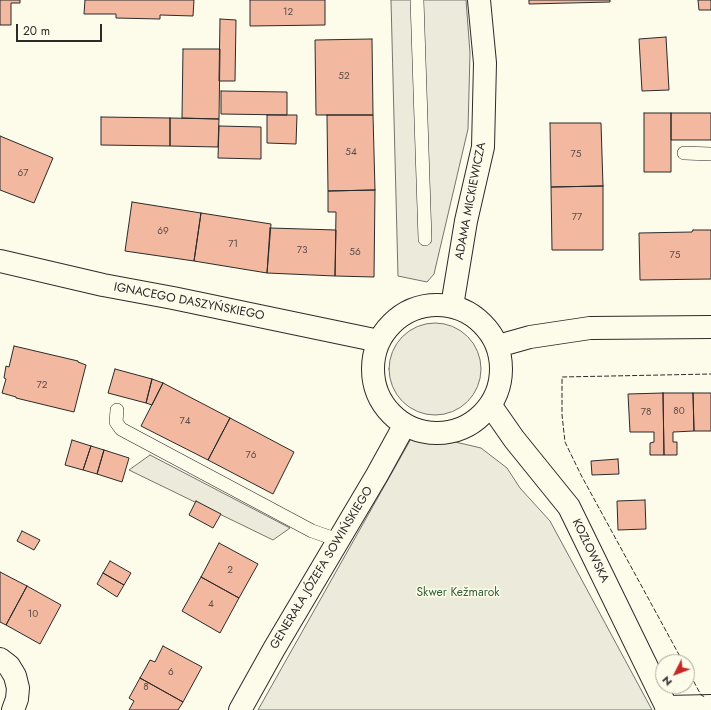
<!DOCTYPE html>
<meta charset="utf-8">
<style>
body{margin:0}
#map{position:relative;width:711px;height:710px;overflow:hidden;background:#fdfbea;font-family:Jost,sans-serif}
canvas{display:block}
.north{position:absolute;left:655px;top:654px;width:40px;height:40px;box-sizing:border-box;background:#fdfbea;border:1px solid #a9a89e;border-radius:50%;rotate:228deg;font-size:11px;font-weight:700;line-height:16px;text-align:center;color:#2b2b2b}
.north::after{content:'';display:block;margin:auto;width:14px;height:18px;background:#c62828;clip-path:polygon(50% 0,100% 100%,50% 72%,0 100%)}
.scale{position:absolute;left:16px;top:24px;width:86px;height:18px;box-sizing:border-box;border:2px solid #2b2b2b;border-top:0;padding-left:5px;font-size:12px;line-height:14px;white-space:nowrap;color:#2b2b2b;-webkit-text-stroke:3px #fdfbea;paint-order:stroke}
</style>
<div id="map">
<canvas width="711" height="710"></canvas>
<div class="north">N</div>
<div class="scale">20 m</div>
</div>
<script>
const ctx = document.querySelector('canvas').getContext('2d');
ctx.lineJoin = 'round';
function fill(path, color) { ctx.fillStyle = color; ctx.fill(path, 'evenodd'); }
const shape = rows => new Path2D(rows.map(r => 'M' + r).join(''));
function stroke(path, color, width, dash) { ctx.strokeStyle = color; ctx.lineWidth = width; ctx.lineCap = dash ? 'butt' : 'round'; ctx.setLineDash(dash || []); ctx.stroke(path); }
function write(font, color, halo, rows, align = 'center') {
  ctx.font = font + ' Jost,sans-serif'; ctx.lineWidth = 3; ctx.setLineDash([]); ctx.textBaseline = 'middle'; ctx.strokeStyle = halo; ctx.fillStyle = color; for (const [text, x, y, turn = 0] of rows) {
    ctx.save(); ctx.translate(x, y); ctx.rotate((+turn || 0) * Math.PI / 180); ctx.textAlign = isNaN(turn) ? turn : align; if (halo) ctx.strokeText(text, 0, 0); ctx.fillText(text, 0, 0); ctx.restore();
  }
}
const green = shape([
 [391,0,466,0,470,53,468,129,434,274,427,282,398,276,391,0],
 '389 369a46 46 0 1 1 92 0a46 46 0 1 1-92 0Z',
 [412,437,451,441,481,448,507,468,520,488,550,521,652,710,258,710,412,437]
]);
const parking = shape([
 [150,455,290,528,273,540,129,470,150,455]
]);
const building = shape([
 [0,0,20,0,20,3,11,3,11,25,0,25,0,0],
 [85,0,194,0,193,16,160,15,160,19,116,18,116,14,84,14,85,0],
 [250,0,325,0,325,25,250,26,250,0],
 [529,0,610,0,610,2,529,4,529,0],
 [698,0,711,0,711,10,699,10,698,0],
 [220,19,236,20,235,81,219,81,220,19],
 [666,37,669,90,642,91,639,39,666,37],
 [372,39,373,115,316,115,315,40,372,39],
 [183,49,220,49,219,119,182,118,183,49],
 [221,91,287,92,287,115,221,114,221,91],
 [644,113,671,113,671,172,644,172,644,113],
 [671,113,711,113,711,140,671,140,671,113],
 [267,115,297,115,296,144,267,143,267,115],
 [327,115,373,115,375,190,328,191,327,115],
 [101,117,170,118,170,146,101,145,101,117],
 [170,118,219,119,218,147,170,146,170,118],
 [550,123,601,123,603,186,551,187,550,123],
 [219,126,261,127,261,159,218,158,219,126],
 [0,136,53,158,34,203,0,190,0,136],
 [603,186,603,250,552,250,551,187,603,186],
 [375,190,374,277,335,276,336,212,328,212,328,191,375,190],
 [132,202,201,213,194,261,125,251,132,202],
 [201,213,271,224,267,273,194,261,201,213],
 [270,228,336,230,335,276,267,273,270,228],
 [693,230,711,230,711,279,640,280,639,233,692,232,693,230],
 [14,346,78,361,78,362,86,365,74,412,16,398,16,397,2,393,6,379,4,378,6,366,9,367,14,346],
 [115,369,152,379,146,403,108,393,115,369],
 [152,379,163,383,152,405,146,403,152,379],
 [163,383,230,418,208,460,141,426,163,383],
 [663,393,693,393,694,431,673,432,673,442,677,442,677,455,664,455,663,393],
 [663,393,664,455,650,455,650,443,654,442,654,432,630,432,628,394,663,393],
 [693,393,711,393,711,431,694,431,693,393],
 [230,418,294,452,273,494,208,460,230,418],
 [72,440,91,446,83,470,65,465,72,440],
 [91,446,104,450,97,474,83,470,91,446],
 [104,450,129,458,122,482,97,474,104,450],
 [618,459,619,474,592,475,591,461,618,459],
 [645,500,646,529,618,530,617,501,645,500],
 [196,501,221,514,213,528,189,515,196,501],
 [22,531,40,540,34,550,17,541,22,531],
 [219,543,258,564,239,598,201,577,219,543],
 [110,561,131,573,124,585,103,573,110,561],
 [0,572,27,586,6,625,0,622,0,572],
 [103,573,124,585,117,597,97,584,103,573],
 [201,577,239,598,220,633,182,611,201,577],
 [27,586,61,605,40,644,6,625,27,586],
 [163,646,202,667,183,702,140,678,150,660,155,662,163,646],
 [140,678,183,702,178,710,129,710,134,701,129,698,140,678]
]);
const service = shape([
 [417,0,425,239],
 [684,153,711,154],
 [117,410,116,422,121,429,312,531,338,540]
]);
const minor = shape([
 [452,306,466,221,483,147,485,63,479,0],
 [491,406,514,439,569,507,668,710],
 [0,659,9,666,15,676,18,688,17,699,13,710],
 [666,707,711,706]
]);
const tertiary = shape([
 [0,261,103,285,173,298,379,341],
 '373 369a64 64 0 1 1 128 0a64 64 0 1 1-128 0Z',
 [498,346,530,337,590,328,711,327],
 [240,710,274,649,377,475,404,426]
]);
const fence = shape([
 [683,662,581,475,565,442,562,415,562,377,711,374],
 [687,669,701,695,705,697]
]);
const numberNames = [
 ["12",288,13],
 ["52",344,77],
 ["54",351,153],
 ["75",576,155],
 ["67",23,174],
 ["77",577,218],
 ["69",163,232],
 ["71",233,245],
 ["73",302,251],
 ["56",355,253],
 ["75",675,256],
 ["72",42,386],
 ["80",679,412],
 ["78",646,413],
 ["74",185,422],
 ["76",251,456],
 ["2",230,571],
 ["4",211,605],
 ["10",33,615],
 ["6",171,673],
 ["8",146,688]
];
const streetNames = [
 ["ADAMA MICKIEWICZA",471,201,-79],
 ["IGNACEGO DASZYŃSKIEGO",189,302,11],
 ["KOZŁOWSKA",590,551,64],
 ["GENERAŁA JÓZEFA SOWIŃSKIEGO",322,568,-59]
];
const parkNames = [
 ["Skwer Kežmarok",458,593]
];
fill(green, '#ecebdb');
stroke(green, '#74746e', 1);
fill(parking, '#eceadb');
stroke(parking, '#74746e', 1);
fill(building, '#f2b8a0');
stroke(building, '#2b2b2b', 1);
stroke(service, '#2b2b2b', 14);
stroke(minor, '#2b2b2b', 24);
stroke(tertiary, '#2b2b2b', 24);
stroke(service, '#fdfbea', 13);
stroke(minor, '#fdfbea', 22);
stroke(tertiary, '#fdfbea', 22);
stroke(fence, '#2b2b2b', 1, [5, 2]);
write('10px', '#5d4e48', null, numberNames);
write('12px', '#2b2b2b', '#fdfbea', streetNames);
write('12px', '#34623c', '#fdfbea', parkNames);
</script>
